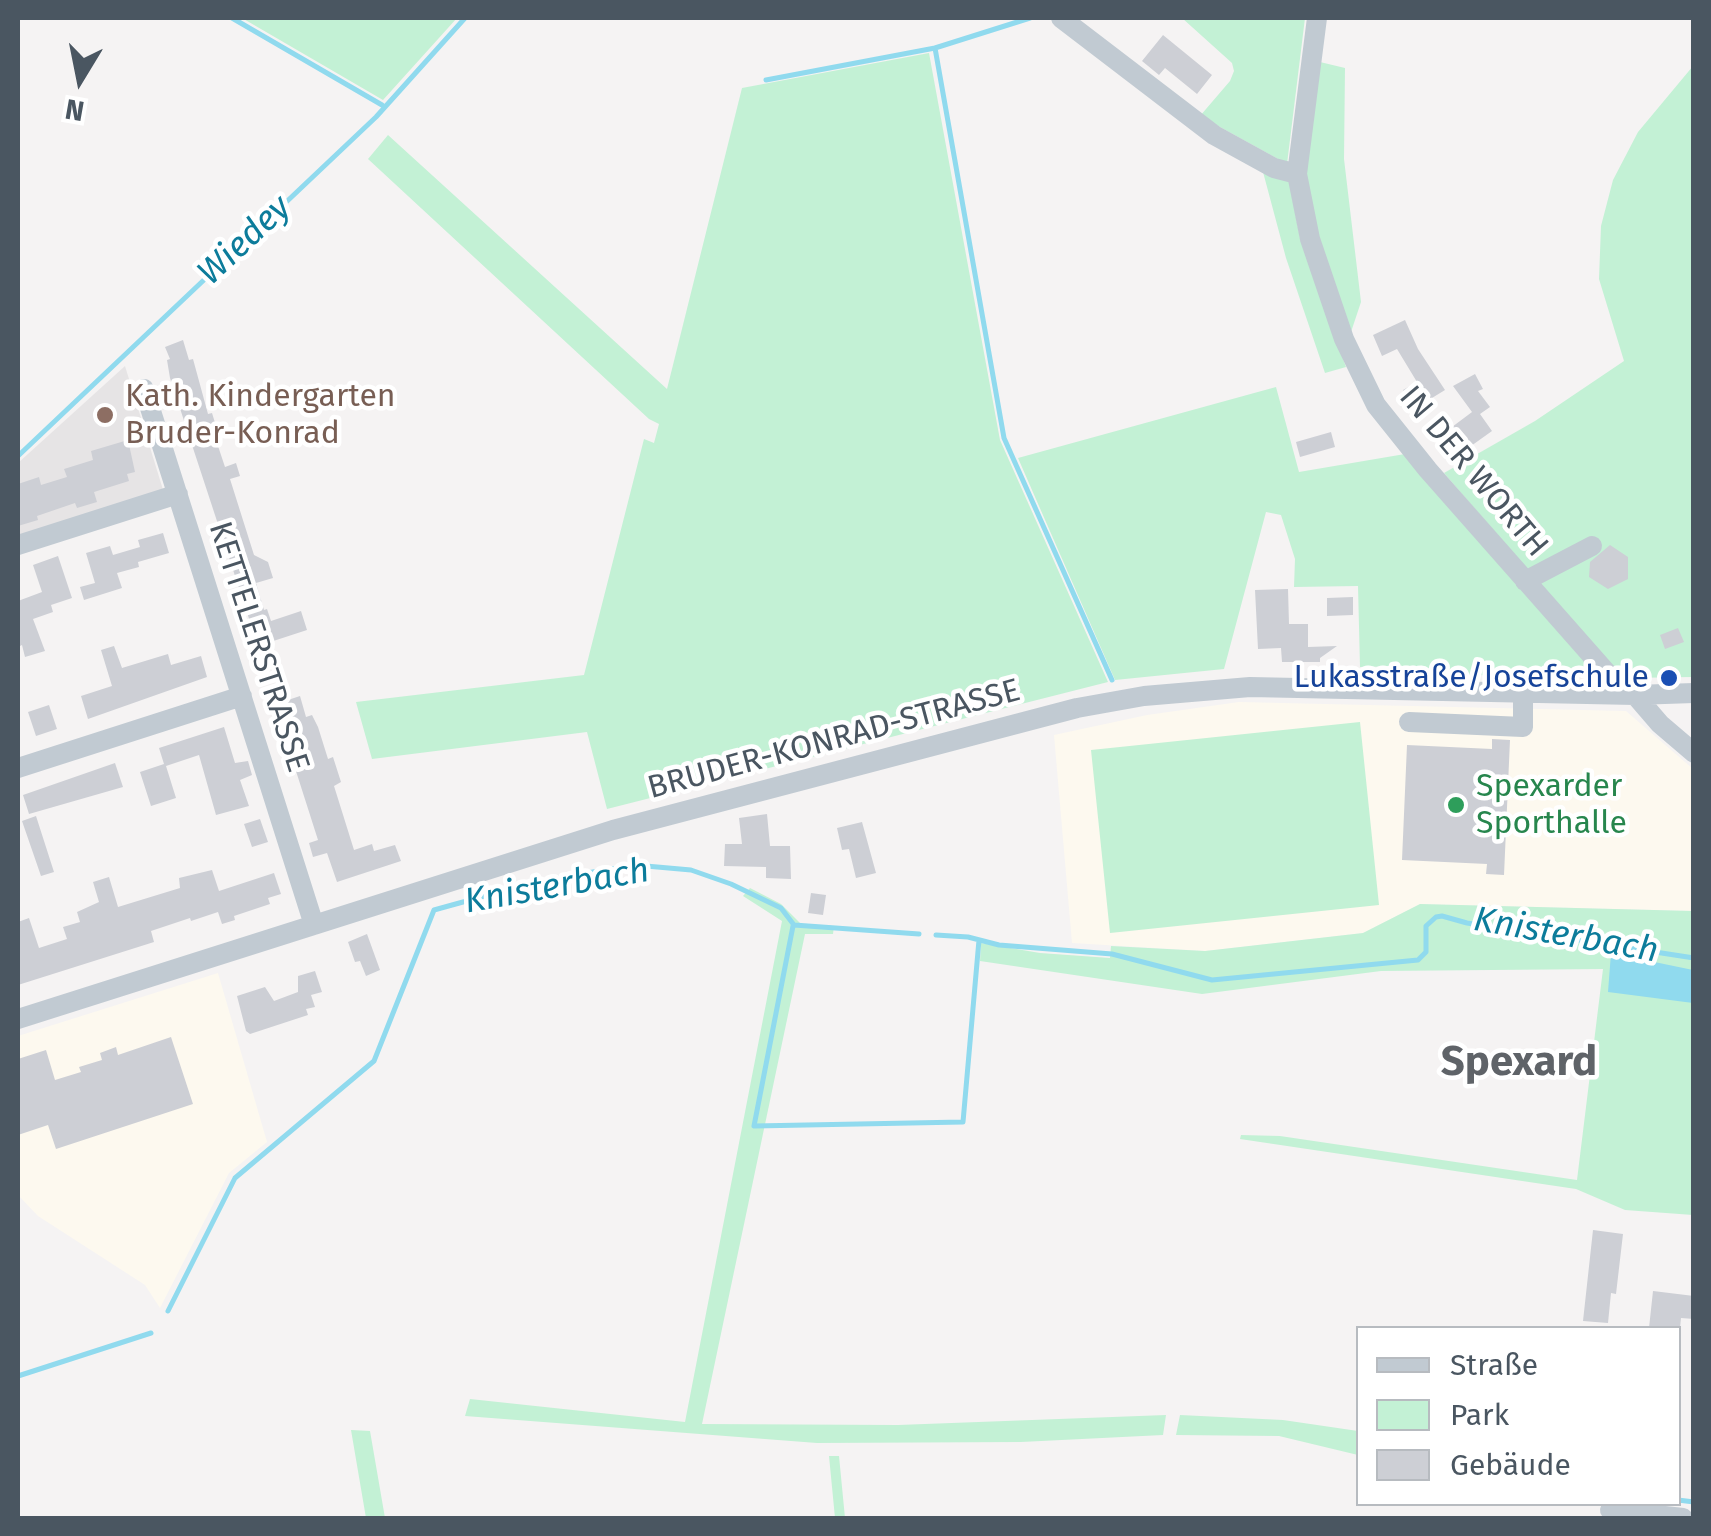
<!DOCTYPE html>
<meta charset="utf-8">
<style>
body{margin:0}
#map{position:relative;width:1711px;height:1536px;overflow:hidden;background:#f5f3f3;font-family:"Fira Sans",sans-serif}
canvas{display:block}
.frame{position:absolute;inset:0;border:20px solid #4a5661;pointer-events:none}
.legend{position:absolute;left:1356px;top:1326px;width:325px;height:180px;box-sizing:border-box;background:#fff;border:2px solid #b7bbc0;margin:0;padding:12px 18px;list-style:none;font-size:30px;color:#4a5661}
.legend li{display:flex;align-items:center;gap:20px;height:50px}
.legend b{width:50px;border:2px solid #b7bbc0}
.north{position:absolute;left:30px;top:30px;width:100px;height:100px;-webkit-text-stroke:8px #fff;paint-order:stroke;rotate:190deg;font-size:28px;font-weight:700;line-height:40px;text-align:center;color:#4a5661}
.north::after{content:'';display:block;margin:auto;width:35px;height:45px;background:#4a5661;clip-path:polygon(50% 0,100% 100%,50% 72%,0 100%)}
</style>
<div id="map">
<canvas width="1711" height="1536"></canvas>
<div class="frame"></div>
<ul class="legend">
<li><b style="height:12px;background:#c1cad2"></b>Straße</li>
<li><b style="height:28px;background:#c3f1d5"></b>Park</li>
<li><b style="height:28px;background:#cdcfd5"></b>Gebäude</li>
</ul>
<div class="north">N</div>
</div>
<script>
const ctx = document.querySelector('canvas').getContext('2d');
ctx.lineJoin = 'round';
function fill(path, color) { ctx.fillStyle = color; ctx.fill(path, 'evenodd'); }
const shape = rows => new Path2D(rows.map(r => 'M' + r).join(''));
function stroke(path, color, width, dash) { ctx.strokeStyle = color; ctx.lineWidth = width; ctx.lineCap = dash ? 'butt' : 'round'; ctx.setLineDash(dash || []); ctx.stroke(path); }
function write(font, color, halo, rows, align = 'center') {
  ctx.font = font + ' "Fira Sans",sans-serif'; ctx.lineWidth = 9; ctx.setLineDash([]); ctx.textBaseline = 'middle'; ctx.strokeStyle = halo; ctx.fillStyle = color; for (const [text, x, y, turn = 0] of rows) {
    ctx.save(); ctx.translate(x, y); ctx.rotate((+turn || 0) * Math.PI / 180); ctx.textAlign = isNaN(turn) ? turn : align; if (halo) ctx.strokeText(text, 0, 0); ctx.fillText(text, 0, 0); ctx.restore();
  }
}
const commercial = shape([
 [1239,702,1626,711,1693,769,1693,911,1420,904,1363,933,1205,951,1072,943,1054,735,1147,715],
 [218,973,267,1142,229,1173,160,1308,145,1285,38,1216,18,1195,18,1036]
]);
const education = shape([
 [125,366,164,493,18,540,18,463]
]);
const green = shape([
 [242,18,457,18,383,100],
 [1182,18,1305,18,1287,164,1200,116,1230,81,1234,71,1232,63],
 [929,53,1000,440,1108,682,607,809,587,732,372,759,356,702,584,675,644,439,654,443,659,424,649,419,368,159,388,135,667,389,742,88],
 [1320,62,1345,68,1344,159,1361,302,1350,335,1316,235,1304,173],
 [1693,66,1693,677,1626,678,1594,648,1444,473,1535,421,1624,361,1599,279,1601,226,1613,180,1638,132],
 [1263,172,1289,181,1300,238,1346,367,1325,373,1286,258],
 [1276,387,1299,472,1405,454,1586,663,1588,671,1583,677,1414,674,1413,666,1360,667,1358,586,1294,587,1295,559,1281,515,1266,512,1224,669,1115,680,1018,458],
 [1360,722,1379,905,1110,933,1091,750],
 [750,888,781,904,802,925,834,926,833,934,805,934,702,1424,898,1425,1166,1415,1163,1435,1021,1442,817,1443,465,1416,470,1399,685,1422,782,921,743,896],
 [1420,904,1693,911,1693,1215,1625,1210,1576,1189,1240,1139,1241,1135,1280,1136,1577,1180,1603,969,1381,971,1202,994,980,961,981,943,1040,953,1110,958,1111,946,1205,951,1363,933],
 [1180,1415,1283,1420,1358,1431,1358,1455,1279,1436,1176,1435],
 [351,1430,370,1431,385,1518,366,1518],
 [829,1456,839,1456,845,1518,835,1518]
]);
const water = shape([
 [1611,953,1693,970,1693,1003,1608,992]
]);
const stream = shape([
 [232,18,382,105],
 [1030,18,935,48,1004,438,1112,680],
 [766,80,935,48],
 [18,456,376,117,465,18],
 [793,926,754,1126,963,1122,979,940],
 [936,935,968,937,999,945,1112,954,1212,980,1418,960,1426,952,1426,926,1436,917,1442,916,1467,923,1694,958],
 [168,1311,235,1178,374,1061,434,910,528,884,609,869,646,866,691,870,731,884,781,908,794,925,919,934],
 [18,1376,151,1333],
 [1678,1500,1694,1502]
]);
const building = shape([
 [1163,35,1212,75,1197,94,1165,68,1159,75,1142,61],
 [1405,320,1418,349,1445,390,1414,409,1403,390,1417,382,1397,349,1382,356,1373,335],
 [183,340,189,360,193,359,208,414,212,413,216,426,212,428,225,467,236,463,240,476,230,479,254,555,268,562,273,578,256,583,264,610,267,609,271,621,301,611,307,630,258,646,170,378,167,360,170,359,165,347],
 [1475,374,1483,389,1478,391,1490,407,1480,414,1492,431,1464,451,1448,430,1472,412,1453,386],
 [1331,432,1335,447,1300,457,1296,442],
 [128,440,135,472,127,474,129,481,94,492,97,502,77,508,75,503,37,516,38,520,18,526,18,484,39,477,41,485,67,477,64,469,93,460,91,451],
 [163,533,169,553,138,562,139,567,117,573,122,588,84,600,80,587,95,583,86,553,110,546,113,555,140,547,138,540],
 [1610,545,1628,557,1628,579,1608,589,1589,577,1590,562],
 [58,556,72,598,51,605,53,612,33,619,45,651,25,657,22,645,18,647,18,601,42,592,33,565],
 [1288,589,1289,624,1308,624,1308,647,1337,646,1320,658,1320,662,1282,662,1281,648,1258,649,1255,590],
 [1353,597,1353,615,1327,616,1327,598],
 [1678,628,1684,642,1665,649,1660,635],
 [114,646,122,668,168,654,171,665,201,656,207,677,88,719,81,696,112,686,101,650],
 [300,696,306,717,312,715,318,727,328,759,333,757,341,782,334,786,354,850,372,844,374,851,395,845,401,861,337,882,327,853,313,857,309,843,318,840,295,768,303,765,293,735,285,737,276,704],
 [49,705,57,729,36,736,28,712],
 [224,727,235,763,248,761,252,775,240,780,249,806,216,815,199,755,166,766,176,798,151,806,140,772,164,764,159,748],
 [1492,739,1510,740,1504,875,1486,874,1487,864,1402,860,1407,745,1492,749],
 [115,763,123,787,29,814,23,795],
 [767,814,770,846,790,846,791,879,766,878,766,867,724,866,725,844,742,844,739,818],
 [36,816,54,872,41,876,22,821],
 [260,819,268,842,252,847,244,824],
 [862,822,876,873,856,878,849,849,842,850,837,828],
 [212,870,219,891,274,873,281,894,268,898,270,904,234,916,235,920,222,924,218,912,191,921,190,918,151,931,154,942,18,985,18,922,29,918,39,948,67,939,63,927,80,922,77,912,99,902,93,882,109,877,118,907,180,888,179,878],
 [811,893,826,895,823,915,808,913],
 [367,934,380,970,366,976,360,961,355,962,348,942],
 [315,971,322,992,311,995,315,1007,306,1009,308,1015,250,1034,246,1031,237,996,265,987,274,1001,298,992,298,976],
 [171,1037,193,1104,56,1149,48,1125,18,1135,18,1059,46,1050,55,1080,81,1072,79,1067,102,1060,100,1053,116,1047,118,1055],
 [1593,1230,1623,1234,1616,1294,1611,1293,1608,1323,1583,1321],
 [1653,1291,1694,1296,1694,1319,1681,1318,1680,1328,1649,1328]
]);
const minor = shape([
 [1061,18,1214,135,1274,168,1297,174],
 [1317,18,1297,174,1310,239,1344,339,1376,405,1428,470,1615,682,1635,695,1660,724,1694,753],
 [144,389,314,925],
 [18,545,178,494],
 [1525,581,1592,546],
 [1409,722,1523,727,1523,693],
 [18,768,242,696],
 [18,1019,613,830,1077,708,1144,696,1250,687,1635,695,1694,693],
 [1610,1510,1683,1518]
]);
const markers = [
 [105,415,10,"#8d6e63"],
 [1669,678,10,"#1a4fb4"],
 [1456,805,10,"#2e9e5b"]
];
const educationNames = [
 ["Kath. Kindergarten",125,397],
 ["Bruder-Konrad",125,434]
];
const streetNames = [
 ["IN DER WORTH",1473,472,50],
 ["KETTELERSTRASSE",258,647,72],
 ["BRUDER-KONRAD-STRASSE",834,740,-15]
];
const transitNames = [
 ["Lukasstraße/Josefschule",1649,678]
];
const leisureNames = [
 ["Spexarder",1476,787],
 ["Sporthalle",1476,824]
];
const waterNames = [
 ["Wiedey",245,241,-43],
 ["Knisterbach",557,887,-10],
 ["Knisterbach",1566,936,10]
];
const districtNames = [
 ["Spexard",1519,1063]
];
fill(commercial, '#fdf9ef');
fill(education, '#e6e4e5');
fill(green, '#c3f1d5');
fill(water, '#90daee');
stroke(stream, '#90daee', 5);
fill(building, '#cdcfd5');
stroke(minor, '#c1cad2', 20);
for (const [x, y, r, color] of markers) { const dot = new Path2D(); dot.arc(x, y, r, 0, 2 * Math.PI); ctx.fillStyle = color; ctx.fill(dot); stroke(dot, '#fff', 4); }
write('32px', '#785e54', '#fff', educationNames, 'left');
write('32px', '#4a5661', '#fff', streetNames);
write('32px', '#164399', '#fff', transitNames, 'right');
write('32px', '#27864d', '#fff', leisureNames, 'left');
write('italic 35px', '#0c7c9b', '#fff', waterNames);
write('bold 42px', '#5f6368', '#fff', districtNames);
</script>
